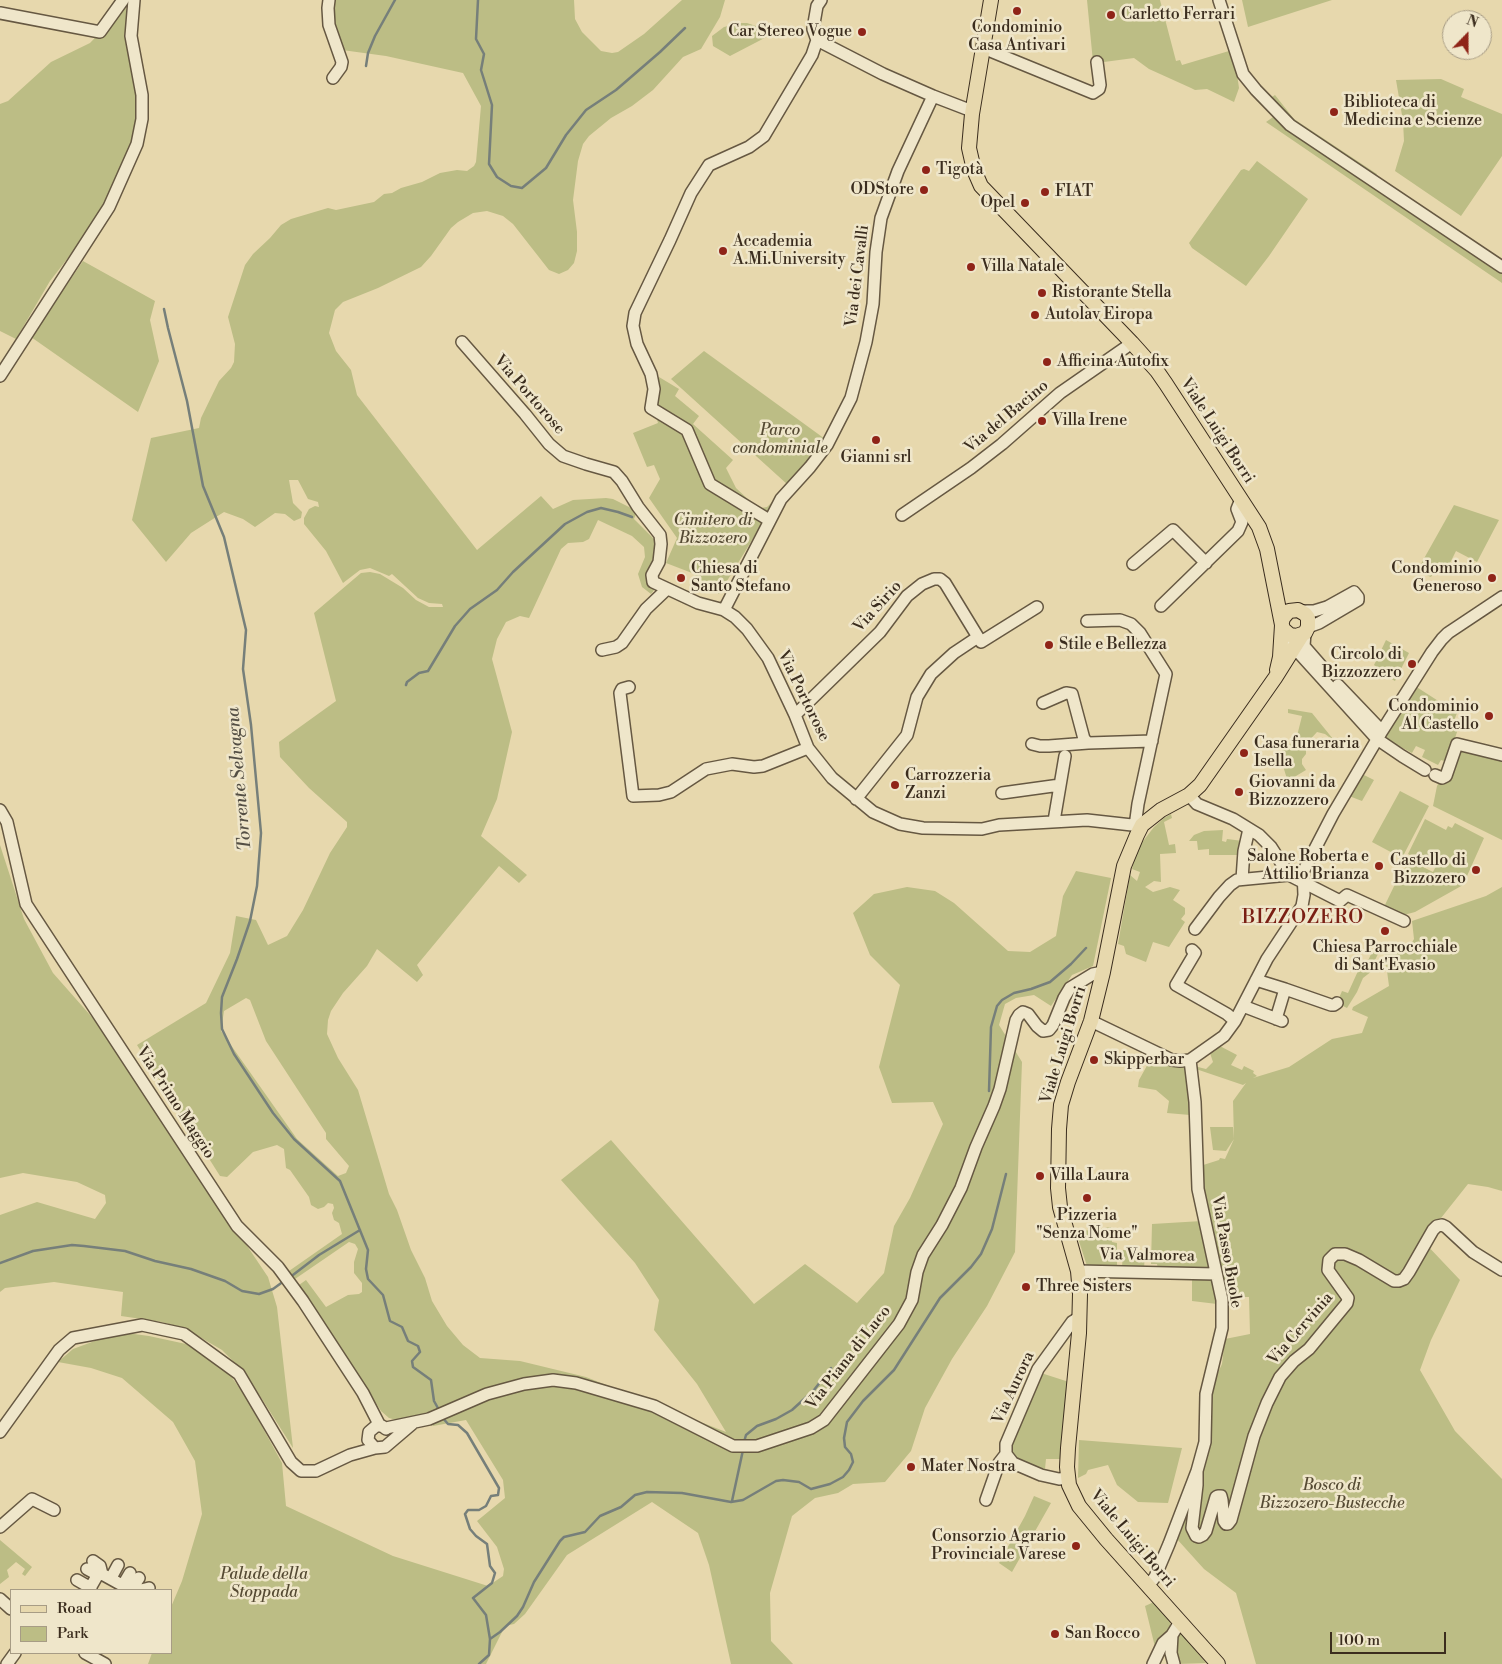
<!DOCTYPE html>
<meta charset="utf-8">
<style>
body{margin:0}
#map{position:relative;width:1502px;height:1664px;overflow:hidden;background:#e7d8ad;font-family:"Libre Bodoni",serif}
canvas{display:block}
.legend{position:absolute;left:10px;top:1589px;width:162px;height:65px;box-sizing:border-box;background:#efe6ca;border:1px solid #a79c85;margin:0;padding:6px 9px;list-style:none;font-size:15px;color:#3b2d1e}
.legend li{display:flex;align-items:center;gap:10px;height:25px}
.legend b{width:25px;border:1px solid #a79c85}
.north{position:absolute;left:1442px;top:10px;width:50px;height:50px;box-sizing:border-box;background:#efe6ca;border:1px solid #a79c85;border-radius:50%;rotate:22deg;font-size:14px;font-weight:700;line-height:20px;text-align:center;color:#3b2d1e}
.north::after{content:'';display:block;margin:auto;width:18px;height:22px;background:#8f2418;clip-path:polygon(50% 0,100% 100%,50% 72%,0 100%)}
.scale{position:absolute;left:1330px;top:1632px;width:116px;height:22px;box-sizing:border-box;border:2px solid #3b2d1e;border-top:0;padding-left:6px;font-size:15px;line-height:18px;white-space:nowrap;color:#3b2d1e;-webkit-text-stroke:4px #efe6ca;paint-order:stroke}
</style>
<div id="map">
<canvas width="1502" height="1664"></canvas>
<ul class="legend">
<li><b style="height:6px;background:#e7d8ad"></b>Road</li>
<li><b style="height:14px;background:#bcbd85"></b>Park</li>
</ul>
<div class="north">N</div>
<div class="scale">100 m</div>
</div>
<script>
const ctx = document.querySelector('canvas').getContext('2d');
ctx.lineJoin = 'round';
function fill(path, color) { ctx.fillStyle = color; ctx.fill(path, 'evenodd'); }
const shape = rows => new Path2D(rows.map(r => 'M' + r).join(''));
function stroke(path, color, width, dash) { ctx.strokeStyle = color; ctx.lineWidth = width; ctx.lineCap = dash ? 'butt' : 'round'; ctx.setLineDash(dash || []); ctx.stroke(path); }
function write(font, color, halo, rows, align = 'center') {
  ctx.font = font + ' "Libre Bodoni",serif'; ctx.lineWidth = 5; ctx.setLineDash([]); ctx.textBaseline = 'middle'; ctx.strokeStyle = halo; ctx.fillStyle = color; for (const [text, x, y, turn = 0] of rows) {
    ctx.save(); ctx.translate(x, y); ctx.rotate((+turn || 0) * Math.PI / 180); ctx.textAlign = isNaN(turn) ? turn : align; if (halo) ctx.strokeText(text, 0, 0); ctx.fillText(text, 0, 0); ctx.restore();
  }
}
const green = shape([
 [125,0,140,131,130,147,109,194,85,236,50,281,16,339,0,331,0,104,8,101,51,62,90,43,113,19],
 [330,0,574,0,575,19,582,32,601,51,612,53,618,52,644,34,682,0,725,0,720,17,701,49,683,57,653,90,632,106,611,118,589,136,583,144,578,161,573,200,577,232,577,251,574,263,568,270,559,274,549,270,513,224,503,216,487,211,473,213,458,222,451,228,431,256,421,267,378,288,343,302,335,310,329,333,336,351,351,370,357,395,477,550,541,496,553,509,573,500,606,498,613,499,637,511,634,519,659,544,655,589,651,594,642,587,638,574,645,557,644,547,632,536,598,520,589,539,583,542,568,543,561,549,529,618,520,616,506,622,497,639,492,659,512,732,497,799,481,836,527,875,519,883,499,866,417,965,423,975,417,982,377,949,367,966,343,993,331,1011,328,1020,327,1034,338,1058,358,1090,389,1194,397,1210,411,1250,425,1278,432,1301,447,1326,463,1345,480,1358,520,1361,586,1377,726,1432,697,1384,654,1330,659,1300,635,1263,561,1180,611,1140,754,1304,805,1264,857,1303,884,1273,894,1226,910,1198,943,1124,933,1102,892,1103,879,1067,900,985,870,955,853,913,874,894,907,887,935,891,954,903,1008,951,1030,952,1056,936,1063,896,1076,871,1111,878,1093,966,1072,975,1051,1006,1034,995,1016,998,1005,1004,999,1025,1022,1062,1015,1252,987,1306,952,1359,925,1408,911,1451,885,1482,853,1484,838,1493,815,1498,792,1516,770,1593,771,1641,793,1664,731,1664,709,1565,698,1533,652,1502,567,1555,525,1614,514,1624,505,1626,486,1664,148,1664,152,1653,171,1653,171,1607,182,1581,202,1514,195,1461,173,1422,122,1378,91,1368,58,1362,73,1349,119,1332,149,1336,186,1344,224,1366,247,1399,282,1463,286,1506,393,1556,488,1586,503,1576,504,1569,497,1547,477,1521,505,1498,503,1480,466,1420,433,1426,426,1415,400,1421,389,1418,381,1411,299,1285,306,1280,326,1307,348,1295,359,1294,362,1292,362,1283,354,1273,354,1262,358,1249,355,1244,349,1242,295,1279,289,1271,342,1234,339,1223,334,1220,332,1213,334,1208,333,1204,328,1203,324,1207,318,1209,311,1205,309,1197,290,1170,286,1168,284,1149,277,1145,253,1152,227,1177,220,1176,137,1045,206,1003,230,953,236,916,256,920,268,945,287,936,303,910,330,853,347,827,347,822,309,788,280,757,279,742,336,701,314,613,361,573,370,572,380,574,403,588,416,600,429,607,443,607,442,604,429,603,418,598,392,574,389,576,370,568,360,570,343,583,326,551,304,524,304,518,309,509,315,506,319,507,318,502,308,499,298,480,289,480,293,503,302,512,301,518,294,521,285,514,275,513,255,527,243,519,224,512,191,533,166,562,132,520,151,438,199,428,201,418,219,381,231,368,234,362,235,344,228,317,245,265,253,254,270,238,281,225,291,219,328,208,336,210,374,202,384,194,392,193,401,188,422,182,440,173,457,170,467,171,474,166,476,162,481,106,463,73,386,56,342,50],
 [246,998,250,1000,266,1041,326,1133,326,1139,349,1166,346,1173,338,1176,297,1139,221,1031,224,1011],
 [1087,0,1160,0,1176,61,1180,60,1182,65,1229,51,1237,74,1239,88,1234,102,1207,89,1195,90,1191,88,1149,69,1134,58,1104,62,1093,62],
 [1242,0,1332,0,1248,27],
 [741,23,747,23,762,28,773,28,778,31,730,56,713,46,712,36,724,27],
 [1441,79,1464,89,1461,97,1502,114,1502,156,1461,216,1395,171,1404,141,1403,121,1396,80],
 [1275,95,1294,119,1377,174,1375,177,1293,121,1272,97],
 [1276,115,1502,272,1502,283,1266,122],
 [1257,161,1308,199,1269,256,1246,286,1192,248,1189,243,1241,170,1244,169,1249,171],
 [83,261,155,301,150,320,159,361,138,412,31,337],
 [704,351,825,439,788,485,671,379],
 [659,377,679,389,675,396,699,416,693,424,733,460,726,468,736,488,753,504,761,508,767,507,777,497,767,514,711,483,688,429,656,409,656,382],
 [655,413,685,432,704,477,765,519,719,594,692,573,666,563,677,538,649,498,660,479,654,465,647,467,633,433,658,423],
 [1454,505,1499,520,1477,562,1456,551,1448,567,1439,562,1431,577,1417,571],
 [1386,640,1409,653,1395,681,1377,671,1378,668,1374,665],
 [1415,686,1457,713,1453,723,1459,726,1447,762,1441,760,1438,765,1422,757,1425,750,1416,746,1412,753,1384,738],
 [1288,709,1312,713,1333,739,1333,740,1325,734,1317,732,1306,744,1306,754,1302,759,1302,764,1306,770,1291,779,1287,779,1280,756,1284,745,1295,744,1302,716,1288,713],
 [1458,746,1502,757,1502,840,1433,806,1437,786],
 [1360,773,1374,780,1362,801,1349,796],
 [1400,791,1429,806,1402,858,1372,842],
 [1171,814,1172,818,1164,822,1169,845,1175,844,1176,853,1160,854,1161,882,1154,881,1145,887,1153,892,1170,887,1180,890,1173,900,1185,908,1185,914,1181,919,1185,922,1169,947,1153,942,1146,962,1126,954,1124,946,1118,944,1130,875,1137,881,1140,872,1132,869,1137,849,1154,827,1164,818],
 [1425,819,1446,830,1448,826,1452,828,1455,823,1484,838,1463,885,1415,912,1400,916,1383,909,1398,878,1400,879,1409,860,1433,872,1435,868,1408,854],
 [1223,830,1222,841,1226,842,1227,839,1243,841,1240,855,1209,855,1209,849,1198,850,1197,841,1189,841,1194,835,1204,831],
 [0,845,24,919,53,973,98,1024,268,1277,277,1307,293,1448,262,1399,237,1365,222,1350,186,1329,162,1322,121,1316,123,1292,54,1282,5,1288,0,1292,0,1215,37,1202,95,1219,106,1203,105,1195,77,1182,23,1173,0,1178],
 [1502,887,1502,1191,1488,1187,1468,1184,1441,1218,1432,1226,1423,1241,1460,1280,1431,1340,1420,1370,1455,1431,1502,1479,1502,1664,1256,1664,1236,1593,1204,1569,1176,1538,1201,1450,1209,1392,1222,1364,1225,1339,1250,1334,1249,1297,1224,1297,1197,1167,1219,1160,1220,1158,1225,1159,1234,1139,1233,1101,1246,1083,1243,1085,1193,1068,1194,1066,1206,1069,1213,1062,1209,1050,1216,1044,1237,1055,1231,1065,1242,1070,1244,1066,1254,1071,1253,1073,1257,1076,1253,1078,1289,1067,1332,1039,1362,1033,1368,1017,1352,1010,1353,1007,1389,986,1384,948,1403,952,1410,946,1414,939,1412,921,1486,896],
 [1378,949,1380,950,1371,968,1372,971,1363,978,1357,992,1347,1008,1337,1003,1342,991,1348,993,1358,971,1360,972,1364,964,1366,965,1372,952,1375,954],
 [1154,1053,1185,1068,1190,1088,1190,1115,1167,1113,1169,1101,1156,1090,1138,1087,1139,1080],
 [1210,1127,1233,1127,1234,1139,1226,1151,1213,1150],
 [1202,1221,1211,1269,1158,1269,1157,1264,1151,1264,1152,1224],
 [1111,1227,1112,1242,1117,1243,1117,1266,1087,1266,1076,1232],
 [1123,1250,1145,1252,1144,1269,1122,1268],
 [1192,1276,1213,1278,1217,1304,1192,1301],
 [1041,1373,1069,1382,1062,1459,1046,1459,1045,1469,1019,1461,1014,1456,1011,1450,1013,1443],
 [1079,1440,1182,1448,1168,1503,1138,1502,1117,1485,1108,1465,1088,1470,1086,1474,1078,1478],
 [1034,1496,1051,1503,1012,1572,999,1563,1025,1516],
 [0,1540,32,1567,25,1576,22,1574,25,1569,16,1562,7,1570,9,1577,0,1584],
 [1154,1602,1170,1621,1170,1628,1155,1647,1145,1606],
 [1181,1633,1206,1663,1177,1664,1175,1657,1177,1636]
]);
const stream = shape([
 [478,0,476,39,484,54,481,70,492,105,489,164,497,177,511,186,522,188,546,168,566,135,586,110,616,90,660,52,685,28],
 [366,66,368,53,375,36,395,0],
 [164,309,168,328,187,401,203,486,224,537,246,630,243,669,251,725,261,833,257,886,250,921,237,959,222,997,221,1013,222,1029,234,1054,273,1113,294,1139,340,1181,368,1250,366,1269,368,1279,383,1295,390,1321,402,1327,408,1341,418,1346,420,1352,412,1361,413,1367,431,1380,434,1401,439,1410],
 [406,685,407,682,419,673,428,671,455,626,470,609,497,590,513,572,565,524,587,512,601,508,618,512,632,517],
 [989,1091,991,1027,997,1006,1002,1000,1014,993,1031,989,1050,982,1071,964,1086,948],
 [0,1263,33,1251,72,1245,84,1246,125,1251,155,1261,191,1269,225,1281,242,1291,259,1294,273,1289,284,1281],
 [289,1278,319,1255,360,1230],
 [442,1417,448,1424,458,1425,467,1433,499,1488,498,1495,491,1496,486,1506,479,1510,468,1510,465,1514,470,1529,476,1536,487,1544,490,1566,495,1573,492,1583,473,1598,486,1615,490,1639,489,1655,479,1664],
 [744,1442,746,1435,757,1426,776,1419,792,1410,814,1390,831,1368],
 [732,1501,743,1450],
 [490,1639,500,1632,517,1616,523,1607,534,1582,560,1541,564,1537,585,1532,600,1516,621,1507,635,1495,647,1492,682,1493,731,1502,743,1500,776,1481,783,1480,799,1482,811,1489,830,1484,843,1477,849,1470,853,1462,851,1454,845,1447,844,1438,847,1422,863,1401,894,1370,940,1298,971,1267,981,1254,992,1229,1006,1174]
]);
const minor = shape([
 [329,0,328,8,329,25,342,62,341,67,333,78],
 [1219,0,1243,74,1256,90,1290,125,1502,267],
 [0,13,100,32,123,0],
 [817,40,813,29,817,6,821,0],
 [983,48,1093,93,1099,89,1100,85,1097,62],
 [462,342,525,414,549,444,563,456,586,464,614,472,622,481,638,507,660,535,661,544,659,562,652,575,653,582,698,603,724,610,735,617,747,629,768,658,795,715,808,748,832,778,873,812,900,824,923,828,982,829,999,825,1087,820,1141,826],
 [0,376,109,207,137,144,142,119,142,95,131,36,134,0],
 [902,515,971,468,1002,444,1060,393,1132,343],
 [769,520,710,484,687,430,651,408,654,389,651,374,637,344,633,326,635,313,670,240,691,193,709,165,749,147,764,136,812,55,817,40,883,74,933,96,972,111],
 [1133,564,1173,530,1206,563],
 [1161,606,1238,531,1242,522,1237,509,1241,499],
 [724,610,781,499,810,467,827,445,851,398,866,342,873,304,876,252,881,218,898,171,933,96],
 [1301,611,1314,611,1327,607,1354,592,1358,597,1358,600,1319,623,1308,627],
 [1087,621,1120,620,1131,624,1140,633,1166,674,1138,804,1136,819,1142,825],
 [1305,633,1304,646,1324,669],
 [1290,643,1377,739,1402,756,1425,770],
 [602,650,616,647,622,643,646,609,667,589],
 [1338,685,1382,731],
 [629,687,622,689,620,693,633,796,659,795,671,792,706,769,732,764,754,767,763,766,808,748],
 [1043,703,1066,693,1072,694,1084,739,1088,743,1152,741],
 [795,715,880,632,907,596,922,584,934,579,940,579,945,583,981,642,1037,607],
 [1032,744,1040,746,1049,746,1088,743],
 [1435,775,1442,778,1446,776,1457,744,1502,755],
 [1002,793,1060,785],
 [1189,795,1197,804,1233,819,1259,835,1271,847,1289,875,1340,901,1347,895,1404,921],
 [856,799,907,735,917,697,931,674,954,653,978,637],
 [0,810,7,822,26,904,237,1226,278,1267,303,1301,363,1393,380,1426],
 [1054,821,1065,756],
 [1242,879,1244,851,1249,829],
 [1195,929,1219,897,1230,885,1237,880,1289,875],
 [1192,950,1195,953,1176,985,1227,1014,1235,1021],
 [1256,980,1285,989,1276,1019],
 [1285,989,1331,1005,1334,1005,1337,1003],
 [1243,1006,1282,1021],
 [1091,1021,1172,1060,1180,1061,1190,1060,1224,1036,1235,1021,1267,959,1302,906,1304,895,1303,872,1333,814,1382,731,1432,652,1442,639,1448,633,1502,597],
 [1078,1271,1216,1274],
 [386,1428,429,1419,487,1394,524,1384,553,1380,576,1383,654,1406,733,1446,757,1446,811,1428,824,1420,899,1324,912,1300,917,1272,923,1255,942,1225,961,1188,976,1147,994,1106,1000,1089,1016,1020,1019,1015,1023,1012,1028,1014,1037,1026,1043,1031,1049,1030,1053,1025,1064,998,1070,988,1093,974,1103,972],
 [0,1432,59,1350,73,1338,142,1325,184,1334,239,1374,291,1462,301,1471,316,1471,350,1455,375,1448,385,1447,412,1424],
 [375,1448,368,1440,369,1432,376,1426,382,1426,386,1429],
 [1197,1471,1197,1485,1192,1528,1196,1536,1199,1537,1203,1535,1206,1531,1216,1497,1218,1496,1221,1496,1222,1500,1224,1521,1226,1524,1228,1524,1231,1520,1254,1436,1267,1403,1280,1377,1294,1361,1309,1349,1347,1303,1348,1298,1328,1270,1329,1260,1335,1254,1345,1254,1359,1260,1394,1281,1399,1281,1404,1279,1409,1272,1433,1230,1437,1226,1442,1225,1446,1227,1473,1252,1502,1270],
 [1068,1478,1059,1479,1041,1475,1013,1463,1006,1454,1006,1444,1038,1369,1072,1322,1080,1317],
 [986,1500,999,1463,1006,1454],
 [0,1527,32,1499,54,1510],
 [93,1561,100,1566,102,1574],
 [87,1569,98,1575],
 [111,1578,118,1565],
 [77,1580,91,1588],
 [123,1585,130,1573],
 [1148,1586,1155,1577,1169,1544,1197,1471,1205,1442,1206,1394,1222,1328,1222,1300,1198,1189,1195,1102,1190,1060],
 [134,1589,135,1584,139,1578],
 [89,1590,97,1576,102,1574,131,1590],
 [141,1590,149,1588],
 [0,1599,11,1609],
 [85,1653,105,1664],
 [7,1664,15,1653],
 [1153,1664,1163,1643,1172,1635],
 [1174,1664,1171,1653,1172,1635,1180,1622]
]);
const major = shape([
 [991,0,972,114,969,148,974,170,981,186,1132,343,1157,371,1166,384,1259,527,1267,549,1282,625,1283,629,1290,635,1296,636,1305,633,1308,627,1308,618,1305,614,1298,610,1289,611,1283,618,1282,622],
 [1277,670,1280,657,1282,625],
 [1218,1664,1106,1539,1079,1506,1069,1485,1067,1467,1068,1448,1079,1333,1080,1294,1078,1271,1060,1207,1058,1188,1059,1129,1061,1105,1068,1082,1091,1021,1103,972,1124,866,1137,835,1142,825,1161,810,1189,795,1200,785,1275,678,1302,635]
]);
const markers = [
 [1017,11,5,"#8f2418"],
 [1111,15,5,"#8f2418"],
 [862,32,5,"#8f2418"],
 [1334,112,5,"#8f2418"],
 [926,170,5,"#8f2418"],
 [924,190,5,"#8f2418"],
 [1045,192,5,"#8f2418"],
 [1025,203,5,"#8f2418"],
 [723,251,5,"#8f2418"],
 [971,267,5,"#8f2418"],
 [1042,293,5,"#8f2418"],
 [1035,315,5,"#8f2418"],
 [1047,362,5,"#8f2418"],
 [1042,421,5,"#8f2418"],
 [876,440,5,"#8f2418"],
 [681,578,5,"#8f2418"],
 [1492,578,5,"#8f2418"],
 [1049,645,5,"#8f2418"],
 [1412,664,5,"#8f2418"],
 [1489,716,5,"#8f2418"],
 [1244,753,5,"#8f2418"],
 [895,785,5,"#8f2418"],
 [1239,792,5,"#8f2418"],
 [1379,866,5,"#8f2418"],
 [1476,870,5,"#8f2418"],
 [1385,931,5,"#8f2418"],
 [1094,1060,5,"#8f2418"],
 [1040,1176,5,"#8f2418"],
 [1087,1198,5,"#8f2418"],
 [1026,1287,5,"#8f2418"],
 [911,1467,5,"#8f2418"],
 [1076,1546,5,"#8f2418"],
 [1055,1634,5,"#8f2418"]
];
const poiNames = [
 ["Carletto Ferrari",1121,15],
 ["Condominio",1017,28,"center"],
 ["Casa Antivari",1017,46,"center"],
 ["Car Stereo Vogue",852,32,"right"],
 ["Biblioteca di",1344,103],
 ["Medicina e Scienze",1344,121],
 ["Tigotà",936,170],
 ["ODStore",914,190,"right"],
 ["FIAT",1055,192],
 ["Opel",1015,203,"right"],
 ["Accademia",733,242],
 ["A.Mi.University",733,260],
 ["Villa Natale",981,267],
 ["Ristorante Stella",1052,293],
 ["Autolav Eiropa",1045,315],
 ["Afficina Autofix",1057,362],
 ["Villa Irene",1052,421],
 ["Gianni srl",876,458,"center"],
 ["Chiesa di",691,569],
 ["Santo Stefano",691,587],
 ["Condominio",1482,569,"right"],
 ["Generoso",1482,587,"right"],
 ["Stile e Bellezza",1059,645],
 ["Circolo di",1402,655,"right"],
 ["Bizzozzero",1402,673,"right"],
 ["Condominio",1479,707,"right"],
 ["Al Castello",1479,725,"right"],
 ["Casa funeraria",1254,744],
 ["Isella",1254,762],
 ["Carrozzeria",905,776],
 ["Zanzi",905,794],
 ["Giovanni da",1249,783],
 ["Bizzozzero",1249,801],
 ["Salone Roberta e",1369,857,"right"],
 ["Attilio Brianza",1369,875,"right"],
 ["Castello di",1466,861,"right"],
 ["Bizzozero",1466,879,"right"],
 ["Chiesa Parrocchiale",1385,948,"center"],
 ["di Sant'Evasio",1385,966,"center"],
 ["Skipperbar",1104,1060],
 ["Villa Laura",1050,1176],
 ["Pizzeria",1087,1216,"center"],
 ["\"Senza Nome\"",1087,1234,"center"],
 ["Three Sisters",1036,1287],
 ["Mater Nostra",921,1467],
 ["Consorzio Agrario",1066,1537,"right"],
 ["Provinciale Varese",1066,1555,"right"],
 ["San Rocco",1065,1634]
];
const streetNames = [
 ["Via dei Cavalli",858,276,-83],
 ["Via Portorose",529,395,49],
 ["Via del Bacino",1007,417,-40],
 ["Viale Luigi Borri",1217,431,57],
 ["Via Sirio",878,607,-48],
 ["Via Portorose",803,696,64],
 ["Viale Luigi Borri",1064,1045,-73],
 ["Via Primo Maggio",175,1103,57],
 ["Via Passo Buole",1226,1252,80],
 ["Via Valmorea",1147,1256,1],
 ["Via Cervinia",1301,1329,-49],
 ["Via Piana di Luco",849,1358,-52],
 ["Via Aurora",1014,1388,-65],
 ["Viale Luigi Borri",1132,1539,50]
];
const parkNames = [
 ["Parco",780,431],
 ["condominiale",780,449],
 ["Cimitero di",713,521],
 ["Bizzozero",713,539],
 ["Bosco di",1332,1486],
 ["Bizzozero-Bustecche",1332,1504],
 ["Palude della",264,1575],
 ["Stoppada",264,1593]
];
const waterNames = [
 ["Torrente Selvagna",240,779,-95]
];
const quarterNames = [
 ["BIZZOZERO",1303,918]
];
fill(green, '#bcbd85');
stroke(stream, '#767f7a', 2.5);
stroke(minor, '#665842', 14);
stroke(major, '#3b2d1e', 16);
stroke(minor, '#efe6ca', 11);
stroke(major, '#e7d8ad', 14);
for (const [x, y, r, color] of markers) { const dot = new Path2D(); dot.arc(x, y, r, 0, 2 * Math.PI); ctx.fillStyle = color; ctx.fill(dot); stroke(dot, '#efe6ca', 2); }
write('16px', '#3b2d1e', '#efe6ca', poiNames, 'left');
write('16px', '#3b2d1e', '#efe6ca', streetNames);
write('italic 16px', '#554a33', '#efe6ca', parkNames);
write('italic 18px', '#544f44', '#efe6ca', waterNames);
ctx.letterSpacing = '1px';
write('19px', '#7a1f14', '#efe6ca', quarterNames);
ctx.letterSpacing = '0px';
</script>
